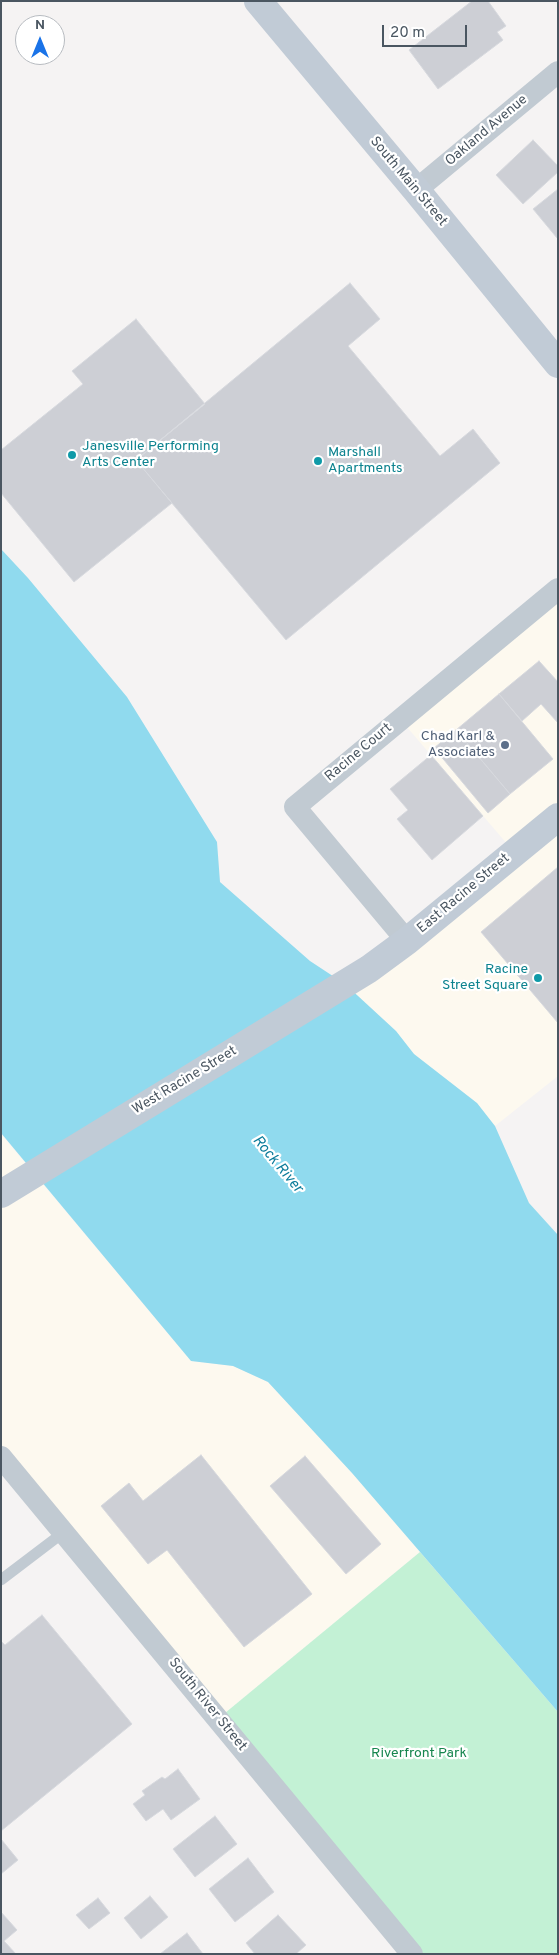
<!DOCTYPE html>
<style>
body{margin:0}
#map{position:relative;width:559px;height:1955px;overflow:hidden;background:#f5f3f3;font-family:Overpass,sans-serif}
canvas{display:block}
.frame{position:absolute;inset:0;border:2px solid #4a5661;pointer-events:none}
.north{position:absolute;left:15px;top:15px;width:50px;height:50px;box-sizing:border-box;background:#fff;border:1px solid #b7bbc0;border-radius:50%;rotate:0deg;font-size:14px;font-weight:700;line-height:20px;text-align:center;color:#4a5661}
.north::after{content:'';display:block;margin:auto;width:18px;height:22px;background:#1a73e8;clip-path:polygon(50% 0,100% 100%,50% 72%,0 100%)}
.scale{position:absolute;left:382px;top:25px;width:85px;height:22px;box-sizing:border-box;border:2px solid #4a5661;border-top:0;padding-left:6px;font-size:15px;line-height:18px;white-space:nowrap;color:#4a5661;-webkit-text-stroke:4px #fff;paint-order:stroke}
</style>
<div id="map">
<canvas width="559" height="1955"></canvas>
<div class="frame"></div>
<div class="north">N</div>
<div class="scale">20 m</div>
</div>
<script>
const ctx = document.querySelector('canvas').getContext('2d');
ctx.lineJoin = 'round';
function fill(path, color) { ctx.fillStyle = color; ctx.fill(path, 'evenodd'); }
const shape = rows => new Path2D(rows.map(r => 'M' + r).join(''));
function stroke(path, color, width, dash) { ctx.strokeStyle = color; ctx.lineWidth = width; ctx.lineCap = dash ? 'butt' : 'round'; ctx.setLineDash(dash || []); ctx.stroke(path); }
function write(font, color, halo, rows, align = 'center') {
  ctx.font = font + ' Overpass,sans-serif'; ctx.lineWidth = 4.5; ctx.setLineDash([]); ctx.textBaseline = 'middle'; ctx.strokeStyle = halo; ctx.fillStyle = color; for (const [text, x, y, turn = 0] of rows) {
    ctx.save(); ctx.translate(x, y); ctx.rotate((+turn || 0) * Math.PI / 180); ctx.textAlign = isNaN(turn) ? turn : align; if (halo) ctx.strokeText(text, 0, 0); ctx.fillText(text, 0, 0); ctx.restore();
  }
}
const commercial = shape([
 [558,589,558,1076,495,1126,477,1103,414,1054,396,1031,345,984,514,852,400,719],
 [1,1134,191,1361,233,1366,268,1382,352,1473,420,1552,219,1718,1,1457]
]);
const green = shape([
 [420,1552,558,1712,558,1954,412,1954,219,1718]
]);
const water = shape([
 [1,549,28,578,127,697,217,842,220,882,310,961,345,984,396,1031,414,1054,477,1103,495,1126,529,1203,558,1235,558,1712,352,1473,268,1382,233,1366,191,1361,1,1133]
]);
const building = shape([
 [472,1,488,1,506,26,497,32,503,40,438,89,409,50,472,1],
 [533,140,558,166,558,172,523,204,496,175,533,140],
 [558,189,558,237,557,238,533,209,558,189],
 [350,283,380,319,348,346,440,456,473,429,500,463,286,640,136,460,350,283],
 [136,319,205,404,136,460,172,503,74,582,1,493,1,450,83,384,72,371,136,319],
 [539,661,558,682,558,723,541,704,522,721,499,694,539,661],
 [499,694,553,759,510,794,456,730,499,694],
 [456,730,510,794,488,813,434,748,456,730],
 [431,755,483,816,432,860,397,819,408,810,390,789,431,755],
 [558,867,558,1023,481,932,558,867],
 [201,1455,312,1594,244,1647,167,1550,148,1564,101,1506,129,1483,143,1501,201,1455],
 [305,1456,381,1544,346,1574,270,1486,305,1456],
 [42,1615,132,1724,1,1831,1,1641,5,1645,42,1615],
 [178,1769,200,1799,171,1820,163,1809,146,1821,133,1804,145,1795,142,1791,162,1777,165,1779,178,1769],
 [215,1816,237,1844,195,1877,173,1849,215,1816],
 [1,1839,18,1860,1,1874,1,1839],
 [248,1858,274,1892,235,1922,209,1889,248,1858],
 [150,1896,168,1917,141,1939,124,1918,150,1896],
 [98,1898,110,1913,89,1929,76,1915,98,1898],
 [1,1912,17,1930,4,1941,16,1954,1,1954,1,1912],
 [278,1915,306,1945,296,1954,255,1954,246,1943,278,1915],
 [187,1933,203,1954,160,1954,187,1933]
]);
const service = shape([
 [1,1580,64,1532]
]);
const minor = shape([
 [416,190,558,72],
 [407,941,295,807,558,589],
 [1,1457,412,1954]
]);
const secondary = shape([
 [258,1,416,190,558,364],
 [1,1194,369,969,407,941,558,817]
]);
const markers = [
 [72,455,5,"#0f9aa8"],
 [318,461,5,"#0f9aa8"],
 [505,745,5,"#5c6f8a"],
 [538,978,5,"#0f9aa8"]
];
const streetNames = [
 ["Oakland Avenue",487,131,-40],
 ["South Main Street",408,182,50],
 ["Racine Court",359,753,-40],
 ["East Racine Street",464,894,-40],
 ["West Racine Street",185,1081,-31],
 ["South River Street",207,1705,51]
];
const cultureNames = [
 ["Janesville Performing",82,447],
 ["Arts Center",82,463],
 ["Marshall",328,453],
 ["Apartments",328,469],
 ["Racine",528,970,"right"],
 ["Street Square",528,986,"right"]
];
const serviceNames = [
 ["Chad Karl &",495,737],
 ["Associates",495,753]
];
const parkNames = [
 ["Riverfront Park",419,1754]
];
const waterNames = [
 ["Rock River",277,1165,50]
];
fill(commercial, '#fdf9ef');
fill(green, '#c3f1d5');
fill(water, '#90daee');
fill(building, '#cdcfd5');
stroke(building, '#d7d9de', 1);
stroke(service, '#c1cad2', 11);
stroke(minor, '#c1cad2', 22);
stroke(secondary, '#c1cbd6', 28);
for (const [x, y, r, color] of markers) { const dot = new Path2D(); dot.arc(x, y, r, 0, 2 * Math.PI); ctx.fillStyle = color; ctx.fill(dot); stroke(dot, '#fff', 2); }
write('14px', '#4a5661', '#fff', streetNames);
write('14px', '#0d838f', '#fff', cultureNames, 'left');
write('14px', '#4e5e75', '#fff', serviceNames, 'right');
write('14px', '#17864f', '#fff', parkNames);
write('italic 15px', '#0c7c9b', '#fff', waterNames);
</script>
